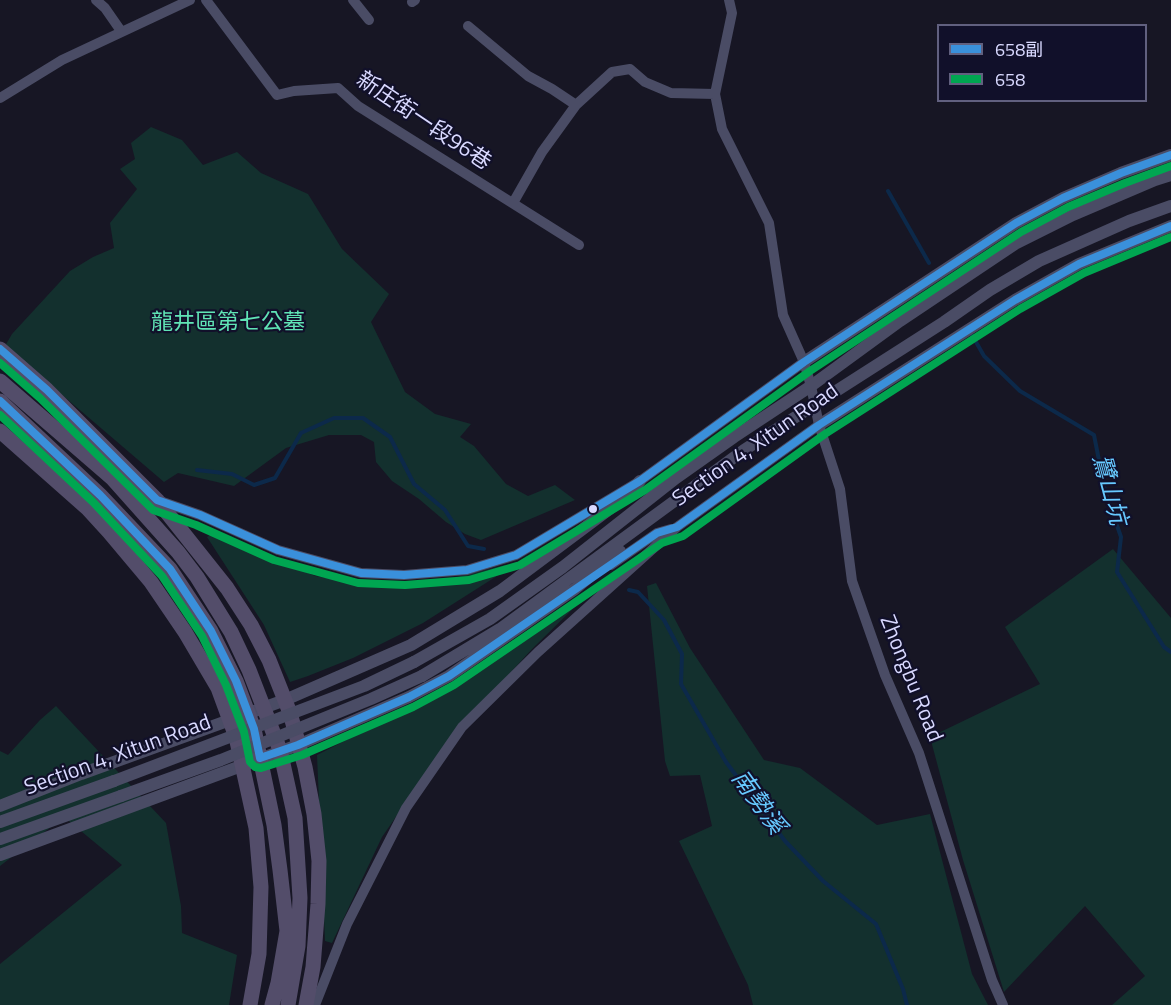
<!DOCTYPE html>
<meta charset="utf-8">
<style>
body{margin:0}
#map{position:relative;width:1171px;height:1005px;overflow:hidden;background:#171624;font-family:"Titillium Web","Noto Sans TC",sans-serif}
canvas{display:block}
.legend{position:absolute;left:937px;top:24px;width:210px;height:78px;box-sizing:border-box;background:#11102a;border:2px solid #61607f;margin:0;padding:8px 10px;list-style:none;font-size:18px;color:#d9d9ff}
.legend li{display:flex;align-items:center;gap:12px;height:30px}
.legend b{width:30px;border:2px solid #61607f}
</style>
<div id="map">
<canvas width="1171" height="1005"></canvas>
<ul class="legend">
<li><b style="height:8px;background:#3a90db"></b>658副</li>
<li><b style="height:8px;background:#00a651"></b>658</li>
</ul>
</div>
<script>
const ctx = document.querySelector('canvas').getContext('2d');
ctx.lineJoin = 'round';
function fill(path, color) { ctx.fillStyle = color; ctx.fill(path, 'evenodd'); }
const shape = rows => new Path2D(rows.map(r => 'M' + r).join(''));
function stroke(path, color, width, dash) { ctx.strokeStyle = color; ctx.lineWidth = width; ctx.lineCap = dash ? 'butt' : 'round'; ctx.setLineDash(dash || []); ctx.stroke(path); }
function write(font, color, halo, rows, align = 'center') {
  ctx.font = font + ' "Titillium Web","Noto Sans TC",sans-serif'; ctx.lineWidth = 4.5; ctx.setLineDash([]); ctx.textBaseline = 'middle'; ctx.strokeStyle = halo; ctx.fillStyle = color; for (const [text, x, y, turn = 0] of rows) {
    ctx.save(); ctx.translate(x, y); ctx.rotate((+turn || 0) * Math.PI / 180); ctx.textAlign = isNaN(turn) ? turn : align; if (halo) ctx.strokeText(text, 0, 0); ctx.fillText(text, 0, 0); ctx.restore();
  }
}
const green = shape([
 [151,127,182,140,203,165,237,152,261,173,308,194,342,249,389,294,371,322,405,392,435,414,471,424,460,437,474,446,506,484,528,496,555,485,575,500,481,540,465,534,446,522,419,499,392,481,376,462,374,442,361,435,329,435,286,448,234,486,178,473,164,482,5,346,12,334,70,271,93,257,114,248,110,223,137,189,120,169,135,159,131,143],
 [211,534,315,576,378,586,430,584,505,565,508,569,423,623,353,658,308,676,290,682,264,625,207,537],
 [1113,549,1171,618,1171,1005,1112,1005,1145,976,1085,906,1004,992,963,860,930,737,1040,684,1005,627],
 [656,583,690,648,764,760,800,768,877,825,930,814,972,974,988,1005,753,1005,748,985,679,841,712,826,700,775,670,776,665,761,647,586],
 [586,596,532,649,449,740,382,837,332,943,325,941,317,755,458,683,498,659],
 [56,706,166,823,181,906,182,933,237,955,229,1005,0,1005,0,964,122,865,64,817,0,866,0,751,8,755,40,720]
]);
const stream = shape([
 [888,191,929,263],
 [972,335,984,356,1020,391,1094,435,1105,491,1121,537,1117,572,1164,647,1171,652],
 [197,470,232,474,254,485,275,478,301,433,334,418,363,418,390,437,414,484,445,510,468,546,484,549],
 [527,558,529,558],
 [629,590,638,592,664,620,682,654,681,684,726,762,785,841,823,881,876,924,903,989,907,1005]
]);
const minor = shape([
 [96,0,105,8,121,31],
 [206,0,277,95,294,91,338,88,358,106,579,245],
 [353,0,369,20],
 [729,0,732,13,715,94,722,129,769,223,783,315,804,362,811,386,819,425,840,489,852,581,885,675,919,753,992,980,1003,1005],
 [412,2,415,0],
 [468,26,528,76,552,89,576,105],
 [0,98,62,60,190,0],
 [513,203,542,152,576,105,612,72,630,69,645,82,671,93,715,94],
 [157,500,200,515,278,550,361,573,404,575,467,570,516,555,640,481,804,362],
 [611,565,657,533,671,529],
 [315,1005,347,924,406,808,462,727,538,652,677,527,819,425]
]);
const tertiary = shape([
 [804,362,1016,223,1063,198,1121,173,1171,155],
 [819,425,1015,300,1079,264,1171,226],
 [414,662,490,619,563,567,676,478,734,437,811,386,900,321,1015,244,1073,215,1155,180,1171,175],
 [422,676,500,629,744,450,944,322,990,290,1039,261,1129,221,1171,206],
 [0,806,81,774,285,700,411,645,500,591,619,502,640,481],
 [0,822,114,781],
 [0,839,121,796],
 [0,855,298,745,409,697,449,676,575,589,620,551]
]);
const primary = shape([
 [0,349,47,390,157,500,227,588,251,625,269,660,290,713,305,767,314,814,319,861,318,904,313,967,306,1005],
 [0,381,112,478,178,552,197,577,231,632,249,670,280,750,295,818,300,898,298,946,288,1005],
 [0,401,100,495,170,569,211,631,236,681,254,729,274,825,280,870,287,931,278,983,272,1005],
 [0,431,88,509,109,532,151,582,185,632,218,688,236,737,256,828,261,887,259,954,250,1005]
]);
const tertiaryBridge = shape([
 [114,781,364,686,414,662],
 [121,796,221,760,371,699,422,676]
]);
const bus1 = shape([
 [0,349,47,390,157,500,200,515,278,550,361,573,404,575,467,570,516,555,640,481,804,362,1016,223,1063,198,1121,173,1171,155],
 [0,401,100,495,170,569,211,631,236,681,254,729,260,758,298,745,409,697,449,676,657,533,677,527,819,425,1015,300,1079,264,1171,226]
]);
const bus2 = shape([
 [0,363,40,398,153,510,196,525,274,560,358,583,405,585,469,580,520,565,645,490,810,371,1021,232,1068,207,1125,183,1171,166],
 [0,415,93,502,162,576,202,636,226,685,244,732,250,762,255,767,261,768,302,755,413,707,454,685,662,543,683,536,825,434,1020,309,1084,273,1171,237]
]);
const markers = [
 [593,509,5,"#d9d9ff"]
];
const streetNames = [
 ["新庄街一段96巷",423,122,34],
 ["Section 4, Xitun Road",756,446,-35],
 ["Zhongbu Road",910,679,68],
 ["Section 4, Xitun Road",118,756,-20]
];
const parkNames = [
 ["龍井區第七公墓",228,324]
];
const waterNames = [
 ["鷺山坑",1108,490,75],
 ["南勢溪",757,803,54]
];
fill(green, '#13302e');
stroke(stream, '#0c294a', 4);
stroke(minor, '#4a4c65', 10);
stroke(tertiary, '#4a4c65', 12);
stroke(primary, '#534d6a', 15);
stroke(tertiaryBridge, '#4a4c65', 12);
stroke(bus1, '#3a90db', 8);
stroke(bus2, '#00a651', 8);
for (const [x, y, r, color] of markers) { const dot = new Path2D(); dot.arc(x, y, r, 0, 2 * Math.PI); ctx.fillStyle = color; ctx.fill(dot); stroke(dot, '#11102a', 2); }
write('22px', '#d9d9ff', '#11102a', streetNames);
write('22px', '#60e4b5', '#11102a', parkNames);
write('italic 24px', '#67c9ff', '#11102a', waterNames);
</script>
